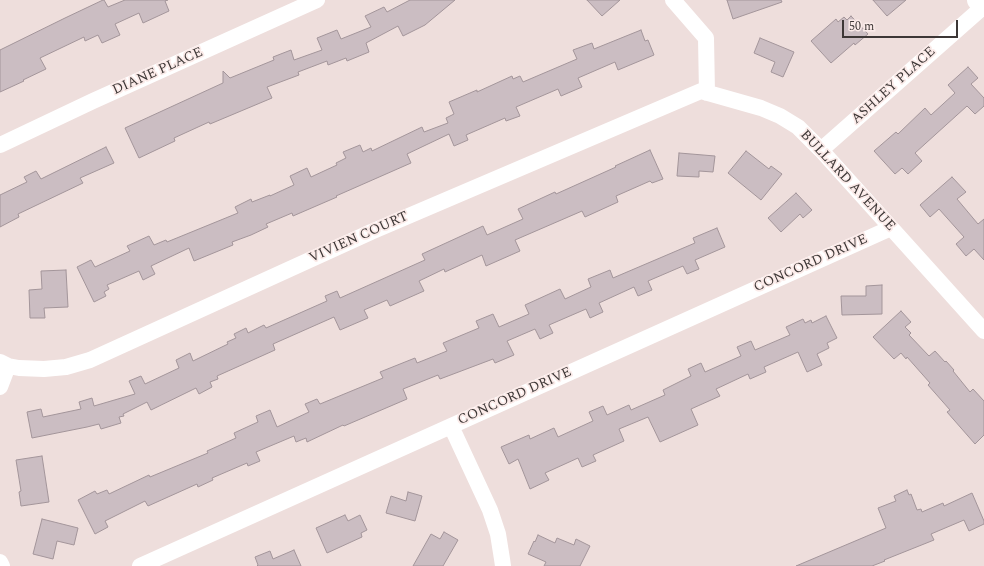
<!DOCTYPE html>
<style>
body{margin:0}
#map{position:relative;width:984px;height:566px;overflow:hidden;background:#eededc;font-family:Spectral,serif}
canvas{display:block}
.scale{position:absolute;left:842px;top:20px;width:116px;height:18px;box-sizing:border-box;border:2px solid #3d3736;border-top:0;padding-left:5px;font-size:12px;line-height:14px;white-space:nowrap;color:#3d3736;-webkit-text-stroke:3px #fbebe9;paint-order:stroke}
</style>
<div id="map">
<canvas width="984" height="566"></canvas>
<div class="scale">50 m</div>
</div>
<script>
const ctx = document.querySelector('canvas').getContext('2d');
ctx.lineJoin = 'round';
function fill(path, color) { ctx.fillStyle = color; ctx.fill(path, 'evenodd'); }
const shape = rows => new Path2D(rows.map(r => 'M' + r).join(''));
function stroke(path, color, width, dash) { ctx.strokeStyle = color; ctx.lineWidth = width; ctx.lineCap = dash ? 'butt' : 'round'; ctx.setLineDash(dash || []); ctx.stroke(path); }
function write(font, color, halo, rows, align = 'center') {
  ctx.font = font + ' Spectral,serif'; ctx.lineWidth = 3.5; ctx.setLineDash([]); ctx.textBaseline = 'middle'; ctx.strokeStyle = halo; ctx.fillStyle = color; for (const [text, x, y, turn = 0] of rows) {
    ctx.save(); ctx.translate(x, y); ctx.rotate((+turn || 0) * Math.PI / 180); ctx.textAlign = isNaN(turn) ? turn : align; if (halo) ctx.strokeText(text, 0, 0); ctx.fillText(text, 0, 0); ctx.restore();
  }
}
const building = shape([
 [103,0,104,0,108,7,125,0,168,0,165,1,169,11,143,23,139,13,115,24,120,35,102,43,98,35,85,41,84,37,40,58,46,69,23,80,24,81,0,92,0,50,65,18,103,0],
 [410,0,455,0,425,25,403,36,398,26,366,43,369,52,347,61,346,58,328,65,327,61,298,72,299,75,267,87,272,98,210,124,209,122,174,138,175,141,139,158,125,128,223,83,223,71,230,78,274,60,273,57,291,50,294,60,322,50,317,38,337,30,341,39,371,27,365,16,384,7,387,12,410,0],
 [587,0,620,0,602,16,587,0],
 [727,0,781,0,782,2,733,19,727,0],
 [873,0,906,0,887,16,873,0],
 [851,16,868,34,855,45,854,43,831,63,811,41,836,19,838,22,844,17,847,20,851,16],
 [641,30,645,41,648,40,654,55,618,70,615,62,578,78,582,87,561,96,558,89,516,107,520,116,506,121,505,118,466,135,468,140,454,146,449,134,407,154,411,163,336,196,337,197,293,216,292,213,266,224,268,227,251,235,232,242,233,245,194,261,189,248,151,266,155,274,143,280,139,271,107,285,109,289,104,292,106,296,94,302,77,267,91,260,95,267,130,251,127,246,149,236,154,245,166,240,167,242,238,213,235,207,251,199,252,202,270,195,270,196,294,185,290,176,307,168,311,177,337,165,336,163,346,158,343,152,360,145,363,152,371,148,372,151,422,127,424,132,448,123,446,118,454,114,449,102,477,90,477,92,512,76,513,79,520,76,523,82,577,59,573,50,592,43,594,49,641,30],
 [760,38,794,52,783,77,771,72,775,62,754,53,760,38],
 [968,67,978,78,971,84,984,98,984,106,975,114,967,106,915,153,922,161,908,174,902,168,895,174,874,151,896,132,898,134,925,108,931,115,955,93,948,85,968,67],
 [106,147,114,163,80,178,83,183,18,214,19,217,0,227,0,195,27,182,24,177,36,171,41,179,106,147],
 [650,150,663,179,652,183,650,181,616,196,618,202,585,217,582,211,515,240,520,251,486,266,482,255,445,272,444,269,419,281,424,291,390,306,387,300,364,310,368,318,340,330,334,317,273,344,275,350,217,376,218,379,210,382,212,387,199,394,196,388,151,410,147,402,123,414,124,416,119,417,121,423,101,429,99,424,87,427,32,438,27,412,41,409,43,417,81,409,79,402,92,398,94,406,135,394,129,381,141,376,145,384,179,368,176,360,190,353,193,361,228,344,227,342,236,338,234,334,246,328,248,333,264,325,266,328,327,301,325,296,337,291,340,298,425,260,422,254,483,226,487,235,523,219,518,209,555,192,556,194,616,167,615,166,650,150],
 [746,151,769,169,771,166,782,174,761,200,728,173,746,151],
 [679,153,715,156,713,172,699,171,699,177,677,176,679,153],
 [952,177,966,192,957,199,978,224,984,219,984,260,974,249,966,256,956,244,964,237,939,209,930,217,920,205,952,177],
 [796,193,812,210,803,218,800,214,781,232,768,218,796,193],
 [717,228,725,247,695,260,699,269,687,274,683,266,648,281,652,290,638,296,634,287,599,303,603,312,590,318,586,309,549,325,553,333,540,339,535,329,507,341,514,355,495,363,493,359,440,379,438,375,403,389,407,399,344,426,343,425,307,442,306,438,296,442,294,436,256,452,260,461,248,466,247,463,212,478,213,480,198,487,197,484,148,506,145,501,105,521,108,527,95,534,78,500,95,491,97,494,107,490,109,494,149,475,150,477,208,453,207,451,236,438,234,433,258,422,256,416,270,410,277,427,309,412,305,404,317,399,320,404,383,378,380,372,415,358,417,363,447,351,443,343,479,328,476,321,493,314,499,327,529,314,525,305,560,289,565,299,591,287,588,279,610,270,613,278,695,243,693,238,717,228],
 [66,270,68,307,44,308,45,318,30,318,29,290,42,289,41,271,66,270],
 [882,285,882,314,842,315,841,296,866,296,866,286,882,285],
 [901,311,911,322,905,327,911,333,909,335,929,356,935,351,945,362,946,361,954,370,953,371,970,392,973,389,984,401,984,435,975,444,947,412,950,410,928,385,930,383,907,357,906,359,901,353,894,359,873,337,901,311],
 [826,316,837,338,827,343,829,348,817,354,822,365,807,372,798,352,764,367,766,372,750,379,748,374,716,389,720,396,691,409,698,425,660,442,648,417,619,429,624,441,593,455,596,461,582,467,578,458,545,473,549,480,530,489,518,459,509,464,501,447,529,435,530,439,554,428,558,437,593,421,589,412,603,406,607,415,629,405,631,410,665,395,663,390,691,376,688,369,701,363,705,372,741,356,737,347,751,341,755,350,790,335,786,327,803,319,805,323,811,320,812,323,826,316],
 [42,456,49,502,21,506,19,492,21,491,16,460,42,456],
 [907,490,909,495,911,494,917,510,921,509,922,512,943,503,944,506,972,493,984,521,984,524,969,531,964,520,931,534,934,540,884,560,885,561,872,566,796,566,886,528,878,508,896,501,894,496,907,490],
 [408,492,422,496,415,521,386,513,391,496,406,501,408,492],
 [345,515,348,521,360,515,367,530,361,533,362,537,327,553,316,528,336,519,345,515],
 [42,519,78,528,74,545,57,541,53,559,33,554,42,519],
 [444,532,458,540,443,566,413,566,431,534,440,539,444,532],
 [538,535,555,543,557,538,574,545,576,539,590,546,580,566,544,566,546,562,528,554,534,541,535,542,538,535],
 [294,550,301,566,257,566,258,565,255,557,270,551,273,559,294,550]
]);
const street = shape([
 [673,0,706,38,707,93],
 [0,145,93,101,317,0],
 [821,150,984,6],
 [0,362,8,366,19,368,44,369,66,367,90,360,371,232,701,91,761,108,780,116,798,127,821,150,984,331],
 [0,387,8,366],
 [451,426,490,510,498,534,502,559,503,566],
 [0,562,2,566],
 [140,566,891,228]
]);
const primary = shape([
 [978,0,984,6]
]);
const streetNames = [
 ["DIANE PLACE",158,72,-24],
 ["ASHLEY PLACE",894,86,-42],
 ["BULLARD AVENUE",847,181,47],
 ["VIVIEN COURT",359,238,-24],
 ["CONCORD DRIVE",811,264,-24],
 ["CONCORD DRIVE",515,397,-24]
];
fill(building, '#cbbdc2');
stroke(building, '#a3959a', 1);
stroke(street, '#fff', 16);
stroke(primary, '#fff', 22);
write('14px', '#3d3736', '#fbebe9', streetNames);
</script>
